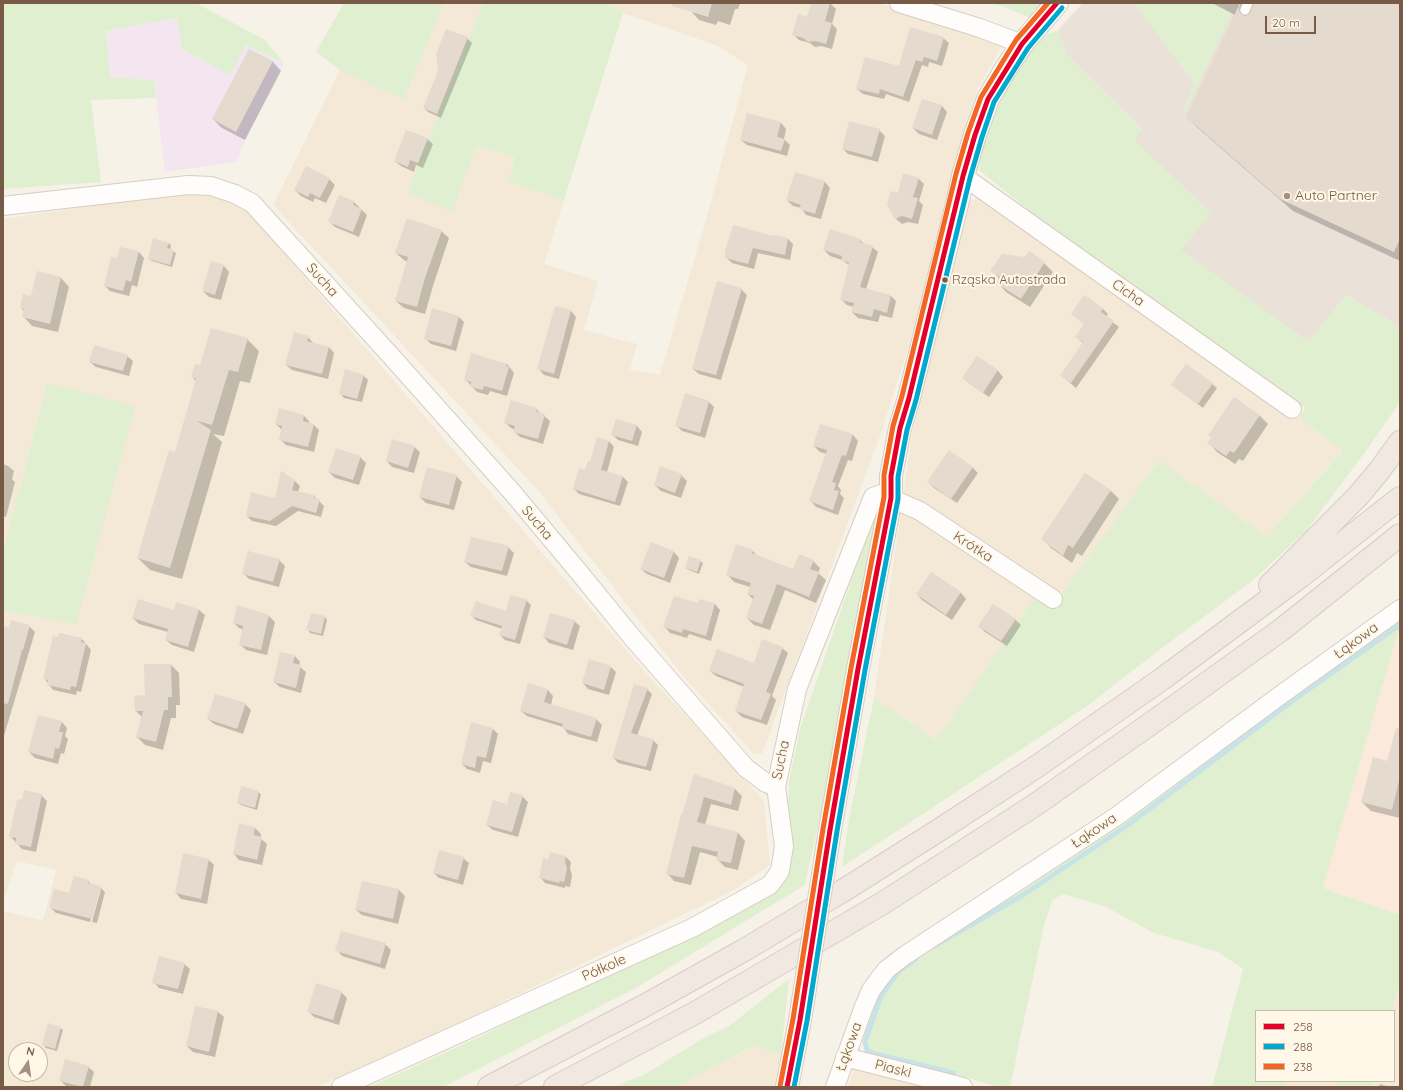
<!DOCTYPE html>
<meta charset="utf-8">
<style>
body{margin:0}
#map{position:relative;width:1403px;height:1090px;overflow:hidden;background:#f7f2e7;font-family:Quicksand,sans-serif}
canvas{display:block}
.frame{position:absolute;inset:0;border:4px solid #775b46;pointer-events:none}
.legend{position:absolute;left:1255px;top:1010px;width:140px;height:72px;box-sizing:border-box;background:#fff8e8;border:1px solid #c9b9a7;margin:0;padding:5px 7px;list-style:none;font-size:12px;color:#775b46}
.legend li{display:flex;align-items:center;gap:8px;height:20px}
.legend b{width:20px;border:1px solid #c9b9a7}
.north{position:absolute;left:8px;top:1042px;width:40px;height:40px;box-sizing:border-box;background:#fff8e8;border:1px solid #c9b9a7;border-radius:50%;rotate:13deg;font-size:11px;font-weight:700;line-height:16px;text-align:center;color:#775b46}
.north::after{content:'';display:block;margin:auto;width:14px;height:18px;background:#a4907e;clip-path:polygon(50% 0,100% 100%,50% 72%,0 100%)}
.scale{position:absolute;left:1265px;top:16px;width:51px;height:18px;box-sizing:border-box;border:2px solid #775b46;border-top:0;padding-left:5px;font-size:12px;line-height:14px;white-space:nowrap;color:#775b46;-webkit-text-stroke:3px #fff8e8;paint-order:stroke}
</style>
<div id="map">
<canvas width="1403" height="1090"></canvas>
<div class="frame"></div>
<ul class="legend">
<li><b style="height:5px;background:#e4002b"></b>258</li>
<li><b style="height:5px;background:#00a9ce"></b>288</li>
<li><b style="height:5px;background:#f26522"></b>238</li>
</ul>
<div class="north">N</div>
<div class="scale">20 m</div>
</div>
<script>
const ctx = document.querySelector('canvas').getContext('2d');
ctx.lineJoin = 'round';
function fill(path, color) { ctx.fillStyle = color; ctx.fill(path, 'evenodd'); }
const shape = rows => new Path2D(rows.map(r => 'M' + r).join(''));
function stroke(path, color, width, dash) { ctx.strokeStyle = color; ctx.lineWidth = width; ctx.lineCap = dash ? 'butt' : 'round'; ctx.setLineDash(dash || []); ctx.stroke(path); }
function write(font, color, halo, rows, align = 'center') {
  ctx.font = font + ' Quicksand,sans-serif'; ctx.lineWidth = 4; ctx.setLineDash([]); ctx.textBaseline = 'middle'; ctx.strokeStyle = halo; ctx.fillStyle = color; for (const [text, x, y, turn = 0] of rows) {
    ctx.save(); ctx.translate(x, y); ctx.rotate((+turn || 0) * Math.PI / 180); ctx.textAlign = isNaN(turn) ? turn : align; if (halo) ctx.strokeText(text, 0, 0); ctx.fillText(text, 0, 0); ctx.restore();
  }
}
const residential = shape([
 [444,3,483,3,407,192,476,146,515,157,508,182,564,200,544,264,598,281,584,330,637,344,630,370,660,375,705,223,748,65,718,46,623,13,606,3,878,3,1005,41,976,92,908,349,880,436,762,754,754,754,683,676,535,487,273,205,340,70,404,100],
 [169,194,217,195,239,204,264,230,639,665,764,801,770,865,732,891,401,1051,316,1087,3,1087,3,911,43,921,56,870,17,861,3,902,3,611,76,624,47,383,3,552,3,219],
 [16,1050,40,1050,40,1074,16,1074],
 [984,196,1343,449,1267,537,1159,460,1052,607,1036,596,936,740,874,698,912,434,969,201],
 [1400,979,1400,1087,1372,1087,1373,1081,1394,1081,1394,1011,1392,1011],
 [755,1046,781,1054,776,1087,676,1087],
 [855,1064,941,1087,848,1087],
 [1287,1081,1337,1081,1335,1087,1286,1087]
]);
const commercial = shape([
 [1400,631,1400,915,1323,888,1398,633]
]);
const industrial = shape([
 [1083,3,1400,3,1400,327,1346,295,1309,341,1061,236,1142,129,1066,54,1058,30]
]);
const education = shape([
 [177,18,230,75,246,45,284,63,246,138,237,162,165,172,154,80,110,77,106,31]
]);
const green = shape([
 [3,3,196,3,265,40,284,63,246,45,230,75,182,49,177,18,106,31,110,77,154,80,156,98,91,100,101,182,3,189],
 [344,3,444,3,404,100,340,70,316,52],
 [483,3,606,3,623,13,564,200,508,182,515,157,476,146,452,212,407,192],
 [990,3,1045,3,1032,19,1005,7],
 [1134,3,1212,3,1232,12,1184,115,1183,112,1194,84],
 [1058,30,1066,54,1142,129,1135,140,1211,213,1181,250,1308,341,1346,295,1400,327,1400,402,1368,448,1307,530,1252,581,1158,651,1087,706,842,867,849,819,874,698,936,740,1036,596,1052,607,1159,460,1267,537,1343,450,1299,418,1305,408,1276,386,1061,236,979,170,983,138,1018,66,1037,39],
 [47,383,135,406,76,624,3,611,3,552],
 [878,503,879,514,825,817,819,821,805,885,634,989,443,1087,369,1087,484,1035,777,888,788,814,789,782,800,729],
 [1400,618,1400,631,1398,633,1323,888,1400,915,1400,979,1392,1011,1256,1011,1256,1081,1287,1081,1286,1087,1212,1087,1243,969,1218,952,1154,933,1106,907,1064,894,1053,899,1044,925,1010,1087,998,1087,903,1058,871,1050,868,1044,877,1002,887,984,898,969,957,927,1022,890,1115,828],
 [789,979,781,1054,754,1046,676,1087,615,1087,632,1079,642,1076,702,1039,729,1026],
 [1337,1081,1373,1081,1372,1087,1335,1087]
]);
const shadow = shape([
 [688,3,740,3,738,9,735,9,730,25,718,21,716,25,699,20,691,11],
 [812,3,830,3,836,9,832,24,837,29,832,49,821,46,815,47,810,43,799,40,793,34,808,18],
 [1212,3,1400,3,1400,261,1293,211,1199,129,1187,117,1235,15],
 [467,38,472,43,441,118,428,112,424,108],
 [943,38,949,43,942,66,929,62,928,67,922,65,909,102,886,94,884,99,863,94,857,89,900,67],
 [249,50,273,62,281,71,245,140,222,128,213,119],
 [942,106,947,112,937,140,919,134,913,128],
 [748,114,781,123,786,129,784,139,790,145,787,156,747,145,741,140],
 [879,130,885,136,878,162,848,154,843,149],
 [427,139,433,144,423,168,416,165,414,172,401,166,395,161],
 [918,178,924,184,919,201,923,205,918,224,908,222,902,224,896,219,889,204,899,194],
 [329,179,335,185,326,203,315,198,313,202,301,196,295,190],
 [825,182,830,188,821,219,806,215,801,208,793,206,787,200],
 [354,202,367,215,359,237,335,227,330,222],
 [441,231,449,238,433,286,425,314,404,308,396,301,408,262,404,260,396,253],
 [775,238,788,239,793,244,790,260,758,253,754,269,732,263,726,257],
 [860,240,864,244,872,247,878,252,866,289,891,296,896,301,892,318,880,315,878,322,858,318,852,312,854,307,847,305,841,299,850,266,842,260,830,256,824,250],
 [169,243,171,246,170,250,176,253,172,267,152,261,149,259],
 [139,252,144,258,137,287,132,285,129,296,110,291,105,286,118,259],
 [1029,252,1044,263,1053,272,1030,307,1006,292,998,283,1000,279,992,271,1025,258],
 [212,263,224,266,229,272,221,300,209,297,203,291],
 [38,272,61,278,69,287,58,332,32,326,24,317,25,312,21,308,31,298],
 [741,289,747,295,721,380,699,374,693,369],
 [1084,296,1103,309,1108,314,1106,317,1119,327,1076,388,1062,376,1083,343,1076,337,1085,325,1072,314],
 [556,307,571,311,576,317,559,379,544,375,539,369],
 [458,316,464,322,456,351,431,344,425,338],
 [308,337,314,344,329,347,334,353,328,379,292,370,286,365],
 [247,339,259,351,250,383,240,381,224,436,213,434,222,442,182,579,150,570,138,558,176,453,197,382,192,377,201,366],
 [127,356,133,361,129,376,96,367,90,362],
 [977,357,998,371,1003,377,989,397,969,383,963,378],
 [507,364,514,373,507,396,490,391,488,395,477,392,465,379],
 [363,375,368,380,362,402,344,398,340,393],
 [1212,384,1217,388,1203,408,1172,385],
 [1235,398,1260,416,1268,424,1243,461,1239,459,1235,464,1217,452,1209,443,1212,438,1209,435],
 [709,402,714,407,705,438,682,431,676,425],
 [536,409,550,421,543,444,520,437,514,431,515,430,511,428,506,423],
 [304,416,309,421,309,423,314,425,319,430,314,452,286,445,280,439,282,430,276,424],
 [616,420,637,426,642,432,638,446,618,440,612,434],
 [853,435,858,441,852,461,848,460,838,486,841,490,840,494,844,498,838,515,816,507,811,501,827,454,820,452,814,446],
 [609,441,614,447,607,472,623,477,628,482,620,506,579,494,574,489,591,463],
 [414,447,420,452,414,473,392,467,387,461],
 [360,457,366,463,359,485,335,478,329,472],
 [3,464,8,466,14,471,12,479,15,482,6,517,3,516],
 [972,467,978,473,957,503,934,488,928,482],
 [1085,474,1111,491,1119,499,1082,556,1077,553,1072,563,1051,548,1043,539],
 [681,475,687,481,681,498,661,491,655,485],
 [456,476,462,482,454,510,426,503,420,497],
 [294,480,300,486,298,492,314,496,324,506,321,517,298,511,276,526,252,521,247,516,276,499],
 [651,544,674,552,679,558,670,583,647,574,641,569],
 [508,547,514,553,507,576,471,567,465,562],
 [753,551,758,557,793,570,813,561,820,568,818,573,826,580,816,603,785,590,770,630,754,625,747,618,754,600,748,594,750,587,734,582,727,574],
 [279,560,285,566,279,587,249,579,243,573],
 [700,561,703,563,699,574,689,570,686,568],
 [932,573,961,593,966,599,952,620,922,600,917,594],
 [526,600,531,605,520,644,505,640,500,635,502,629,476,620,472,616,507,612],
 [700,600,715,604,720,610,711,641,689,634,687,638,670,633,665,627,698,605],
 [177,603,199,610,205,615,194,652,172,645,166,640,168,632,139,624,133,618,174,611],
 [238,606,269,616,275,622,267,655,246,650,240,644,244,630,239,628,234,623],
 [325,617,327,620,323,636,310,633,308,630],
 [1015,619,1021,625,1007,646,985,632,979,626],
 [574,621,580,626,573,650,549,643,544,637],
 [29,626,35,632,3,739,3,633,9,629],
 [82,639,91,650,81,692,77,691,76,695,53,690,45,679],
 [782,648,788,653,772,696,776,700,767,725,742,717,736,711,744,687,716,676,710,671,754,664],
 [295,656,300,662,299,666,306,672,301,693,280,687,274,682],
 [145,665,171,665,179,673,180,705,176,705,176,718,171,718,163,750,145,745,137,737,142,717,136,711,146,696],
 [611,667,616,672,609,695,588,689,583,683],
 [529,685,548,690,553,696,551,705,596,719,602,725,597,742,568,734,563,727,527,716,521,711],
 [647,689,652,694,637,736,653,740,658,745,651,771,618,763,613,757],
 [245,704,251,710,243,734,214,724,208,719],
 [62,722,67,728,65,736,68,739,64,754,61,753,58,764,35,758,29,752],
 [493,729,498,734,491,763,483,761,480,773,467,769,462,764],
 [1400,747,1400,818,1371,811,1362,802,1388,762],
 [694,776,735,789,742,796,738,811,711,804,705,825,738,833,745,841,738,870,725,867,718,860,718,857,700,852,691,885,674,881,667,873],
 [258,792,261,794,257,810,241,805,238,803],
 [41,795,47,801,36,852,22,849,10,836],
 [522,796,528,802,518,837,493,830,487,825,508,805],
 [255,828,261,834,260,838,267,844,262,865,239,860,234,854],
 [566,857,571,862,570,868,572,876,570,887,565,886,565,888,545,883,540,877,549,861],
 [463,858,469,863,463,885,439,878,434,873],
 [209,860,214,865,207,904,181,899,176,893],
 [88,881,93,886,100,887,105,892,97,923,92,922,101,889,99,889,90,922,56,913,51,908],
 [363,882,399,890,405,896,398,924,362,915,356,910],
 [385,944,391,950,385,969,342,956,337,950],
 [184,964,190,969,183,994,159,988,154,982],
 [341,992,347,998,339,1025,314,1017,309,1012],
 [196,1007,218,1012,224,1017,215,1057,193,1052,187,1046],
 [60,1028,63,1030,57,1051,46,1048,44,1045],
 [88,1067,94,1072,90,1087,69,1087,66,1086,60,1080],
 [1380,1084,1390,1087,1379,1087]
]);
const stream = shape([
 [934,946,1023,895,1128,825,1295,699,1400,625],
 [916,959,899,971,881,996,865,1042,867,1050,872,1053,954,1073]
]);
const building = shape([
 [672,3,712,3,708,17,672,6],
 [811,3,830,3,825,21,832,23,826,44,815,41,808,42,803,38,792,35,798,14,807,17],
 [1240,3,1241,3,1239,8,1240,13,1245,16,1250,13,1254,3,1400,3,1400,239,1394,252,1280,199,1186,117],
 [910,27,944,37,937,61,924,57,922,62,916,60,903,97,880,89,879,94,856,89,865,57,899,66],
 [446,29,468,37,437,114,423,108,438,71,436,54],
 [249,49,273,61,236,132,212,119],
 [922,99,942,105,932,135,912,128],
 [747,113,781,122,777,137,785,139,781,151,740,140],
 [849,121,880,129,872,157,842,149],
 [406,130,428,138,418,163,410,160,408,167,394,161],
 [306,166,330,178,320,198,310,193,308,197,294,190],
 [795,172,825,181,815,214,799,209,801,205,786,200],
 [903,173,919,178,913,197,918,198,912,219,902,216,895,219,887,204,891,191,898,193],
 [339,195,354,201,353,205,362,209,353,232,328,222],
 [407,218,442,230,425,278,417,307,395,301,408,257,395,253],
 [733,225,774,236,774,235,788,238,785,255,753,248,748,264,725,258,725,251],
 [830,229,860,239,860,242,873,246,860,287,891,295,887,313,874,309,872,317,851,312,854,303,840,300,849,263,841,260,842,256,823,250],
 [153,238,169,243,167,248,174,250,170,265,148,259],
 [120,247,139,251,131,282,126,280,123,291,104,286,111,257,117,258],
 [1029,251,1045,262,1021,299,996,283,1000,277,990,271,1002,254,1025,257],
 [211,261,224,265,215,295,202,291],
 [37,271,61,277,50,324,22,317,24,309,20,308,23,294,31,296],
 [717,281,742,288,716,375,692,369],
 [1084,295,1103,308,1101,312,1114,321,1071,383,1060,376,1083,342,1075,337,1084,324,1071,314],
 [555,306,571,310,554,374,537,369],
 [432,308,459,316,451,346,424,339],
 [211,328,248,338,238,372,229,370,212,425,197,421,211,430,170,568,137,558,169,450,175,452,196,379,191,377,195,364,200,365],
 [294,332,309,336,307,341,329,347,322,374,285,365],
 [94,345,128,355,123,371,89,362],
 [471,353,507,364,506,366,509,367,502,391,484,386,483,390,470,387,471,382,464,380],
 [977,356,998,370,983,393,962,378],
 [1186,364,1213,383,1198,404,1171,385],
 [345,369,364,375,357,399,339,394],
 [685,393,709,401,700,433,675,426],
 [1234,397,1260,415,1234,453,1230,451,1226,456,1207,443,1212,438,1208,435],
 [511,400,537,408,536,411,545,414,538,439,513,432,515,426,504,423],
 [279,408,304,415,303,421,314,424,308,447,279,440,282,426,275,424],
 [616,419,637,425,632,441,611,435],
 [820,424,853,434,846,456,842,455,832,482,836,483,834,490,839,491,833,510,809,501,827,450,813,446],
 [597,437,609,441,601,470,623,476,615,502,573,489,579,468,585,470,588,461,590,462],
 [392,439,415,446,408,468,386,461],
 [336,448,361,456,353,480,328,472],
 [949,450,973,467,951,499,927,482],
 [660,466,682,474,675,493,654,485],
 [427,467,457,475,449,505,419,497],
 [281,471,295,480,292,490,315,495,314,498,320,499,316,513,292,506,270,521,246,516,251,492,275,498],
 [1085,473,1111,490,1073,548,1068,545,1063,556,1041,539],
 [471,537,509,546,502,571,464,562],
 [651,542,674,551,664,578,640,569],
 [736,544,753,550,752,553,793,569,799,554,814,560,810,569,819,572,809,597,777,584,762,624,746,618,754,596,747,594,751,583,726,575],
 [248,551,280,559,273,582,242,574],
 [689,556,701,560,697,572,685,568],
 [931,572,961,592,946,615,916,594],
 [510,595,527,599,515,640,499,635,502,626,470,616,476,601,506,611],
 [674,596,698,603,699,599,715,603,706,636,683,629,682,633,663,627],
 [138,599,174,610,176,602,199,609,188,647,165,640,168,629,132,618],
 [993,604,1016,619,1001,641,978,626],
 [237,605,269,615,261,650,239,645,243,626,233,623],
 [311,613,325,616,321,634,306,630],
 [550,613,575,620,567,645,543,637],
 [11,620,30,625,23,650,22,650,8,704,3,703,3,626,9,628],
 [59,633,82,638,81,642,86,643,76,687,71,686,70,690,47,685,48,680,43,679,53,636,58,637],
 [762,639,783,647,766,692,771,694,761,720,735,711,744,684,709,671,717,649,754,663],
 [280,652,295,655,293,663,301,665,296,688,273,682],
 [589,659,611,666,604,690,582,683],
 [144,664,171,664,172,697,168,697,168,710,164,710,156,742,136,737,143,711,135,711,134,696,145,695],
 [528,683,548,689,544,702,597,718,591,737,562,728,563,724,520,711],
 [634,684,648,688,631,733,654,739,646,767,612,758],
 [215,694,246,703,237,729,207,719],
 [38,715,62,721,59,732,63,732,61,742,59,749,55,748,53,759,28,752],
 [471,722,493,728,486,758,477,756,475,768,461,764],
 [1396,728,1400,729,1400,777,1392,810,1361,802,1373,757,1387,761],
 [694,774,735,788,731,805,704,797,697,822,738,832,731,863,716,860,718,852,692,846,684,878,666,874,681,814,682,815],
 [241,786,259,791,255,808,237,803],
 [24,790,42,794,31,847,15,844,16,838,9,837,17,800,22,799],
 [510,792,523,795,512,832,486,825,493,800,507,804],
 [239,823,255,827,254,835,262,837,257,860,233,854],
 [439,850,464,857,458,880,433,873],
 [550,852,566,856,565,861,567,869,564,882,560,881,559,883,539,878,543,858,548,860],
 [183,853,209,859,201,899,175,893],
 [74,876,89,880,88,883,101,886,92,919,49,908,54,889,69,893],
 [362,881,399,889,393,919,355,910],
 [341,931,386,943,380,964,335,951],
 [159,956,185,963,178,989,152,983],
 [316,983,342,991,333,1020,307,1012],
 [195,1006,218,1011,209,1052,186,1046],
 [48,1023,61,1027,55,1049,42,1045],
 [65,1059,89,1066,83,1087,59,1081]
]);
const service = shape([
 [1245,10,1248,3]
]);
const minor = shape([
 [899,3,980,28,1022,44],
 [963,176,1292,409],
 [3,206,188,185,211,186,235,194,252,203,391,356,512,492,578,571,631,636,746,768,766,783,776,787],
 [845,1057,963,1087],
 [341,1087,692,928,770,885,780,871,784,846,776,787,797,689,873,497,881,494,920,511,1053,599],
 [835,1087,863,1009,871,990,886,970,904,956,1117,816,1282,694,1400,609]
]);
const tertiary = shape([
 [830,830,858,669,891,498,891,476,900,428,909,398,959,196,963,176,975,135,988,99,1005,70,1022,44,1057,3],
 [787,1087,800,1020]
]);
const motorway = shape([
 [1270,585,1359,495,1379,471,1400,442],
 [489,1087,644,1006,746,949,841,892,936,832,1036,767,1162,679,1301,576,1400,498],
 [555,1087,695,1013,883,903,1035,805,1160,717,1281,630,1400,535]
]);
const tertiaryBridge = shape([
 [800,1020,830,830]
]);
const bus1 = shape([
 [787,1087,800,1020,830,830,858,669,891,498,891,476,900,428,909,398,963,176,975,135,988,99,1022,44,1057,3]
]);
const bus2 = shape([
 [794,1087,807,1021,837,831,865,670,898,499,898,477,907,430,916,400,970,178,982,137,994,102,1028,48,1062,8]
]);
const bus3 = shape([
 [780,1086,793,1019,823,829,851,668,884,497,884,475,893,426,902,396,956,174,968,133,981,97,1016,40,1048,3]
]);
const markers = [
 [1287,196,4,"#a4907e"],
 [945,280,3.5,"#775b46"]
];
const busNames = [
 ["Rząska Autostrada",952,280]
];
const poiNames = [
 ["Auto Partner",1295,196]
];
const streetNames = [
 ["Sucha",322,280,48],
 ["Cicha",1128,293,35],
 ["Sucha",537,523,50],
 ["Krótka",973,547,33],
 ["Łąkowa",1356,641,-36],
 ["Sucha",781,760,-78],
 ["Łąkowa",1094,831,-34],
 ["Półkole",604,968,-24],
 ["Łąkowa",849,1047,-70],
 ["Piaski",893,1069,14]
];
fill(residential, '#f3e9d6');
fill(commercial, '#fbeadc');
fill(industrial, '#eae2d8');
fill(education, '#f4e6f1');
fill(green, '#e0efd0');
fill(shadow, '#0003');
stroke(stream, '#c8e3e8', 5);
fill(building, '#e4dace');
stroke(service, '#d7cdc2', 11);
stroke(minor, '#d7cdc2', 20);
stroke(tertiary, '#d7cdc2', 24);
stroke(motorway, '#d6cdc3', 24);
stroke(service, '#fefdfb', 9);
stroke(minor, '#fefdfb', 18);
stroke(tertiary, '#fefdfb', 22);
stroke(motorway, '#f1e8e2', 22);
stroke(tertiaryBridge, '#d7cdc2', 24, []);
stroke(tertiaryBridge, '#fefdfb', 22);
stroke(bus1, '#e4002b', 5);
stroke(bus2, '#00a9ce', 5);
stroke(bus3, '#f26522', 5);
for (const [x, y, r, color] of markers) { const dot = new Path2D(); dot.arc(x, y, r, 0, 2 * Math.PI); ctx.fillStyle = color; ctx.fill(dot); stroke(dot, '#fff8e8', 1.5); }
write('13px', '#775b46', '#fff8e8', busNames, 'left');
write('14px', '#775b46', '#fff8e8', poiNames, 'left');
write('14px', '#775b46', '#fff8e8', streetNames);
</script>
